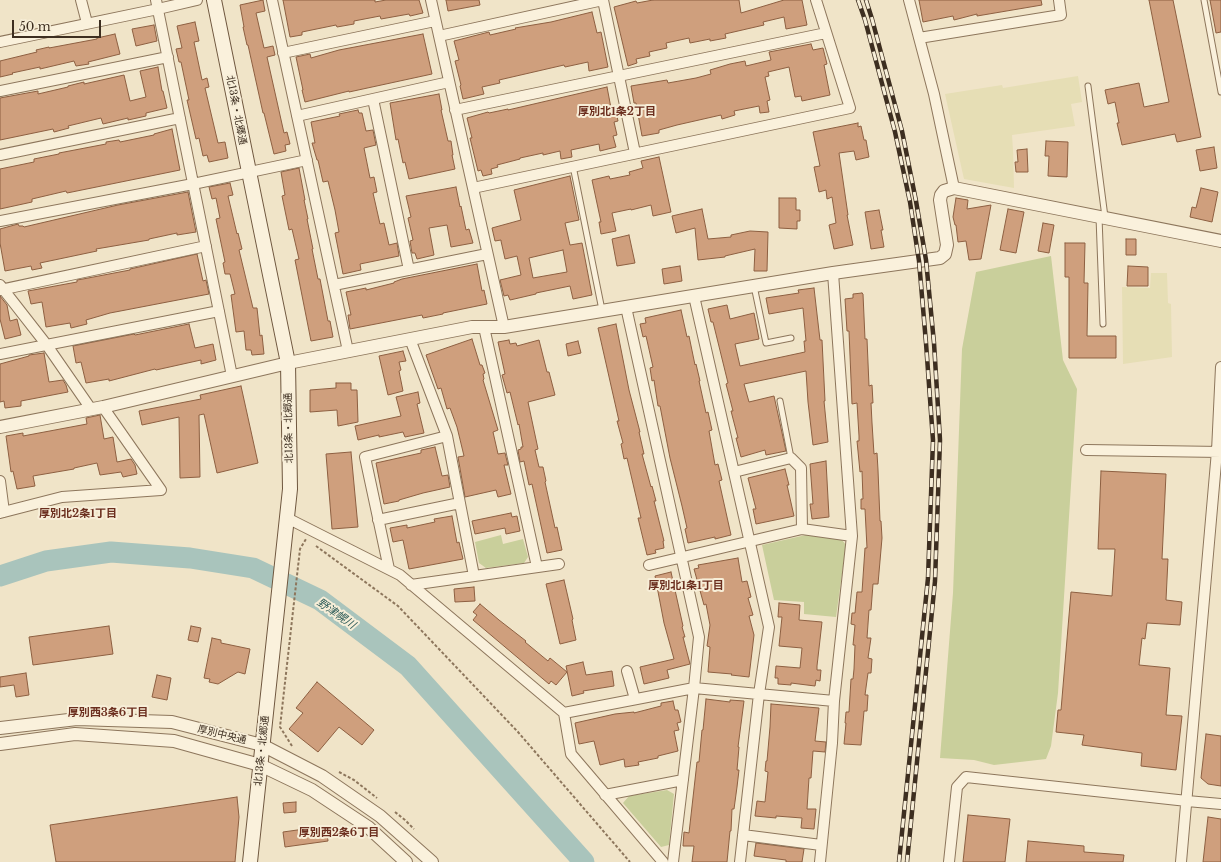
<!DOCTYPE html>
<meta charset="utf-8">
<style>
body{margin:0}
#map{position:relative;width:1221px;height:862px;overflow:hidden;background:#f0e4c8;font-family:"Libre Baskerville",serif}
canvas{display:block}
.scale{position:absolute;left:12px;top:20px;width:89px;height:18px;box-sizing:border-box;border:2px solid #3d2e20;border-top:0;padding-left:5px;font-size:12px;line-height:14px;white-space:nowrap;color:#3d2e20;-webkit-text-stroke:3px #f7eed8;paint-order:stroke}
</style>
<div id="map">
<canvas width="1221" height="862"></canvas>
<div class="scale">50 m</div>
</div>
<script>
const ctx = document.querySelector('canvas').getContext('2d');
ctx.lineJoin = 'round';
function fill(path, color) { ctx.fillStyle = color; ctx.fill(path, 'evenodd'); }
const shape = rows => new Path2D(rows.map(r => 'M' + r).join(''));
function stroke(path, color, width, dash) { ctx.strokeStyle = color; ctx.lineWidth = width; ctx.lineCap = dash ? 'butt' : 'round'; ctx.setLineDash(dash || []); ctx.stroke(path); }
function write(font, color, halo, rows, align = 'center') {
  ctx.font = font + ' "Libre Baskerville","Noto Sans JP",serif'; ctx.lineWidth = 4; ctx.setLineDash([]); ctx.textBaseline = 'middle'; ctx.strokeStyle = halo; ctx.fillStyle = color; for (const [text, x, y, turn = 0] of rows) {
    ctx.save(); ctx.translate(x, y); ctx.rotate((+turn || 0) * Math.PI / 180); ctx.textAlign = isNaN(turn) ? turn : align; if (halo) ctx.strokeText(text, 0, 0); ctx.fillText(text, 0, 0); ctx.restore();
  }
}
const farmland = shape([
 [1078,76,1082,102,1071,104,1075,126,1012,135,1013,150,1014,188,964,179,945,94,1002,85,1003,88],
 [1151,273,1167,273,1168,303,1171,304,1172,357,1123,364,1122,287,1150,288]
]);
const green = shape([
 [1051,256,1063,360,1077,389,1058,693,1051,746,1046,759,994,765,974,760,940,758,953,593,962,349,976,272],
 [501,535,503,544,523,539,528,557,524,563,486,568,479,563,475,542],
 [806,535,842,540,846,545,836,617,804,614,804,602,774,600,762,545],
 [667,790,674,794,669,845,661,847,623,803,629,796]
]);
const river = shape([
 [0,576,46,561,111,552,190,558,253,568,320,600,408,666,584,862]
]);
const building = shape([
 [263,0,265,11,256,13,264,48,273,46,275,55,267,57,284,133,287,132,290,144,285,145,286,151,274,154,264,113,263,113,248,45,247,45,243,27,244,27,240,5,263,0],
 [283,0,375,0,375,2,386,0,419,0,423,13,410,16,409,14,381,19,380,16,354,21,354,24,337,27,336,25,302,32,302,35,290,37,283,0],
 [446,0,479,0,480,5,448,11,446,0],
 [653,0,739,0,741,13,784,0,802,0,807,25,786,29,784,17,763,22,764,25,725,34,726,38,710,41,710,39,690,43,689,38,666,43,667,48,649,52,650,56,636,59,637,63,628,66,614,7,636,1,637,3,653,0],
 [919,0,1041,0,1042,5,977,16,977,14,954,20,953,16,923,22,919,0],
 [1149,0,1173,0,1201,137,1177,142,1175,134,1122,145,1117,123,1119,123,1115,102,1108,104,1105,90,1139,83,1144,107,1169,102,1149,0],
 [1210,0,1221,0,1221,32,1216,33,1210,0],
 [592,12,597,33,601,32,608,67,589,71,588,62,565,67,564,65,499,80,500,83,482,87,484,94,463,99,460,86,461,85,455,61,459,60,454,41,489,32,490,35,516,29,515,28,551,22,592,12],
 [195,22,199,41,194,42,202,80,207,78,209,87,205,88,218,143,225,142,228,158,209,162,207,155,203,156,199,138,196,139,187,100,189,100,181,62,179,62,176,49,182,48,177,26,195,22],
 [154,25,157,41,136,46,132,29,154,25],
 [115,34,120,54,88,62,89,64,76,66,74,61,40,69,40,67,12,73,13,74,0,77,0,61,37,52,36,50,49,47,49,48,97,39,97,38,115,34],
 [423,34,432,74,349,92,349,91,305,102,302,90,303,90,296,57,310,54,311,58,339,50,423,34],
 [811,44,813,50,823,48,827,64,824,65,830,95,802,101,801,96,795,97,789,67,768,72,769,76,765,77,770,100,767,101,769,112,760,113,759,106,734,111,735,115,722,119,721,115,677,125,659,130,659,133,642,136,636,103,634,103,631,86,667,80,668,83,696,78,711,74,710,70,730,64,745,61,746,66,771,60,769,52,811,44],
 [158,67,162,91,163,91,167,108,146,113,146,116,128,120,128,118,103,124,101,118,68,126,69,128,54,132,53,129,0,140,0,98,38,91,38,94,68,87,68,86,84,82,84,84,124,75,130,101,146,97,140,71,158,67],
 [607,87,611,108,615,107,618,121,614,122,617,135,613,136,616,147,600,151,599,144,571,150,572,157,561,159,560,151,543,155,543,153,520,158,520,159,497,165,498,167,491,169,492,174,483,176,481,170,478,171,470,138,472,138,467,118,488,112,489,113,508,109,508,110,607,87],
 [439,94,442,110,441,110,448,141,451,141,453,155,452,155,455,169,409,179,405,162,403,163,398,139,396,140,390,103,439,94],
 [358,110,359,113,362,113,366,131,373,130,376,145,364,148,370,178,374,177,377,192,373,193,380,224,384,223,389,245,397,243,399,256,360,264,361,270,343,274,335,233,339,232,335,210,328,181,323,182,318,160,317,160,312,143,315,143,311,122,340,116,339,114,358,110],
 [858,123,858,127,861,126,864,140,866,140,869,157,856,160,854,151,839,153,848,215,847,215,853,245,834,249,829,225,836,223,832,197,827,199,826,190,819,192,814,167,820,166,813,132,858,123],
 [172,129,180,170,67,193,66,191,32,199,32,202,0,209,0,169,34,162,34,159,59,154,59,153,106,144,106,142,119,140,120,142,154,135,154,134,172,129],
 [1046,141,1068,142,1067,177,1048,176,1049,156,1045,156,1046,141],
 [1214,147,1217,168,1200,171,1196,150,1214,147],
 [1027,149,1028,172,1016,172,1015,162,1018,162,1017,150,1027,149],
 [659,157,671,212,653,216,651,205,631,210,631,209,612,213,616,231,601,234,599,222,601,222,592,180,609,176,610,179,630,175,629,172,643,168,641,161,659,157],
 [299,168,305,200,304,200,308,219,307,219,313,249,312,249,318,279,320,279,328,321,330,321,333,337,311,341,295,260,299,259,292,229,289,230,282,196,285,195,281,172,299,168],
 [570,176,579,220,565,223,570,245,582,243,592,295,573,299,570,286,536,293,536,294,510,300,508,295,504,296,500,280,521,275,517,256,505,259,501,241,501,240,495,241,492,228,521,220,514,190,570,176],
 [563,250,567,272,533,278,529,258,563,250],
 [230,183,233,195,228,196,237,234,238,233,242,249,239,250,253,308,257,308,260,336,262,335,264,354,252,355,251,350,246,350,244,331,236,332,231,295,235,294,230,274,225,274,223,263,225,262,216,219,220,218,216,198,212,199,209,187,230,183],
 [456,187,460,207,461,206,466,230,469,229,473,243,451,247,447,225,429,228,434,255,417,259,415,253,412,253,410,241,413,240,408,218,411,217,406,196,456,187],
 [1201,188,1218,192,1212,222,1190,217,1192,207,1196,208,1201,188],
 [188,192,196,232,177,235,177,233,149,239,149,240,96,249,97,251,40,263,42,268,32,270,31,266,5,271,0,243,0,229,18,224,19,226,23,226,24,227,118,205,188,192],
 [779,198,796,198,796,210,800,210,800,221,797,221,797,229,779,228,779,198],
 [956,198,968,200,967,209,991,205,981,259,969,260,966,241,958,242,956,225,955,225,953,217,956,198],
 [702,209,708,239,731,237,731,235,750,231,768,232,767,271,754,271,755,249,725,256,725,257,698,260,695,228,676,233,672,216,702,209],
 [1008,209,1024,212,1016,253,1000,250,1008,209],
 [879,210,883,230,881,230,884,247,871,249,865,212,879,210],
 [1043,223,1054,225,1049,253,1038,251,1043,223],
 [629,235,635,263,617,266,612,239,629,235],
 [1126,239,1136,239,1136,255,1126,255,1126,239],
 [1065,243,1085,243,1084,283,1088,283,1087,336,1116,336,1116,358,1069,358,1069,277,1065,277,1065,243],
 [197,254,203,281,206,280,209,294,110,313,86,320,87,324,71,328,70,323,46,327,42,302,31,304,28,291,77,282,77,280,83,279,130,270,130,269,139,267,197,254],
 [477,264,482,291,484,290,487,304,443,313,443,314,423,318,422,315,350,329,348,315,351,315,346,292,366,288,366,290,394,283,394,282,402,279,477,264],
 [680,266,682,281,664,284,662,269,680,266],
 [1128,266,1148,267,1148,286,1127,286,1128,266],
 [814,288,820,340,822,340,825,401,824,401,828,442,813,445,808,402,806,371,744,384,749,402,774,396,786,451,766,455,765,450,741,457,736,438,738,438,731,411,733,411,726,384,728,383,713,322,711,322,708,309,727,305,730,319,754,313,759,339,735,344,740,366,805,352,804,341,806,341,803,308,769,314,766,298,799,293,798,290,814,288],
 [862,293,863,294,865,339,867,339,869,386,872,385,873,403,871,403,872,423,874,454,877,453,878,470,880,521,881,521,882,538,878,584,873,584,871,610,869,610,867,638,871,638,868,658,872,659,871,673,868,673,865,695,868,695,867,711,864,711,861,745,844,744,846,723,845,723,846,712,849,712,851,679,853,679,854,669,855,645,853,645,855,625,851,624,852,613,855,613,857,592,862,592,865,548,867,548,865,509,861,509,861,499,863,499,862,471,860,472,857,441,859,441,859,436,857,403,852,404,849,331,847,331,845,299,853,298,853,294,862,293],
 [0,296,7,305,10,321,17,319,21,335,5,339,0,319,0,296],
 [681,310,687,337,689,336,695,365,696,364,700,381,699,381,706,413,708,412,712,430,709,431,715,465,718,464,722,480,719,481,731,535,715,539,715,537,688,543,685,529,687,528,682,506,670,458,660,406,658,406,654,380,652,381,650,368,653,367,646,336,643,337,640,324,646,323,645,318,681,310],
 [189,324,195,348,213,344,216,360,201,364,201,360,156,370,155,369,109,381,109,379,86,383,81,362,76,363,73,346,134,334,135,335,189,324],
 [616,324,629,390,640,432,639,432,644,454,642,454,651,487,652,486,656,501,654,501,664,541,663,541,664,548,655,550,656,553,647,555,638,518,641,518,627,458,624,459,621,444,623,443,617,421,619,421,598,328,616,324],
 [472,339,480,365,482,365,485,373,483,374,484,379,483,380,498,430,493,432,498,454,505,453,508,465,504,465,511,494,498,497,496,490,465,497,458,457,464,456,457,427,450,408,447,409,441,388,438,389,426,355,472,339],
 [509,340,510,344,516,343,517,346,539,340,547,372,549,372,555,395,528,402,538,449,535,450,539,467,543,467,546,481,545,482,555,528,557,527,562,550,547,553,532,484,529,485,524,461,520,462,518,450,521,449,521,447,523,447,519,424,518,425,510,392,507,393,502,375,505,374,498,342,509,340],
 [578,341,581,353,568,356,566,344,578,341],
 [403,351,406,361,399,362,401,370,399,371,403,391,388,395,379,356,403,351],
 [44,353,49,382,63,380,66,385,68,392,21,401,21,406,5,408,4,401,0,402,0,364,29,356,29,355,44,353],
 [336,383,351,383,351,390,357,390,358,422,338,426,337,410,310,412,310,390,336,388,336,383],
 [241,386,258,463,217,473,204,414,199,415,200,477,180,478,179,417,142,425,139,411,201,399,200,395,241,386],
 [418,392,420,403,417,404,424,433,405,437,403,432,379,437,379,435,358,440,355,426,401,416,396,397,418,392],
 [100,415,104,439,113,437,117,462,131,459,135,465,137,474,123,477,121,472,100,475,97,463,74,468,74,469,33,476,35,486,17,489,13,471,11,472,6,436,23,433,23,436,87,424,86,418,100,415],
 [435,447,442,476,448,475,450,487,423,493,399,500,399,501,384,504,376,463,421,453,421,450,435,447],
 [351,452,358,527,332,529,326,454,351,452],
 [826,461,829,517,812,519,810,504,813,504,810,464,826,461],
 [785,469,789,485,787,485,794,516,756,524,753,509,756,509,748,478,785,469],
 [1101,471,1166,474,1162,559,1168,559,1166,600,1182,602,1180,625,1147,623,1145,639,1142,638,1139,665,1170,668,1166,715,1182,716,1176,770,1141,766,1142,753,1082,745,1084,735,1056,732,1058,710,1061,710,1071,592,1112,596,1115,549,1098,549,1101,471],
 [511,513,512,517,517,516,520,531,506,534,505,528,475,534,472,521,511,513],
 [452,516,457,543,459,542,463,559,409,569,403,540,393,542,390,528,407,525,407,528,435,522,434,519,452,516],
 [738,558,742,582,747,581,751,597,748,598,753,615,749,616,754,635,749,677,731,675,732,674,708,672,710,647,707,646,710,625,706,604,704,605,694,569,699,568,698,565,738,558],
 [671,572,683,626,682,627,685,637,683,637,690,664,667,670,669,678,644,684,640,667,674,659,664,623,655,576,671,572],
 [564,580,573,619,572,620,576,640,560,644,546,584,564,580],
 [474,587,475,601,455,602,454,589,474,587],
 [779,603,800,605,799,620,822,622,817,666,817,670,821,670,820,681,816,680,815,686,791,683,791,685,778,684,778,678,775,678,776,666,800,668,802,648,779,646,782,617,778,617,779,603],
 [480,604,499,620,526,641,525,642,548,661,550,658,567,672,556,685,551,681,549,684,473,620,477,615,473,612,480,604],
 [109,626,113,654,33,665,29,637,109,626],
 [191,626,201,628,198,642,188,640,191,626],
 [212,638,221,640,221,643,250,649,245,674,238,672,218,684,209,682,210,679,204,678,212,638],
 [583,662,586,675,612,671,614,686,583,691,584,693,572,696,566,666,583,662],
 [26,673,29,695,16,697,14,685,0,687,0,677,26,673],
 [157,675,171,678,167,700,152,697,157,675],
 [317,682,374,730,362,745,339,727,318,752,289,729,303,713,296,708,317,682],
 [706,699,730,702,730,700,744,701,738,747,739,747,737,770,739,770,737,787,734,809,732,809,731,831,730,831,727,862,692,862,694,846,683,846,684,832,689,833,697,762,699,762,702,730,703,730,706,699],
 [673,701,675,710,678,710,681,722,677,723,679,730,674,731,678,751,658,756,658,758,638,762,639,765,625,767,624,759,600,765,594,741,579,744,575,723,615,714,634,712,634,713,661,706,661,703,673,701],
 [771,704,819,708,815,741,826,742,825,752,813,751,811,778,809,778,807,809,816,809,814,829,801,828,802,818,776,816,776,818,755,816,757,801,765,802,768,772,765,771,766,761,767,761,770,727,771,704],
 [1206,734,1221,736,1221,786,1208,784,1201,778,1206,734],
 [237,797,239,817,235,862,56,862,50,825,237,797],
 [296,802,296,812,284,813,283,803,296,802],
 [968,815,1010,819,1005,862,963,862,968,815],
 [1208,817,1221,819,1221,862,1203,862,1208,817],
 [326,826,328,841,285,847,283,832,326,826],
 [1028,841,1084,846,1084,852,1124,855,1123,862,1026,862,1028,841],
 [756,843,804,849,802,862,786,862,786,860,754,856,756,843]
]);
const path = shape([
 [316,546,398,606,518,732,630,862],
 [292,746,280,727,300,549,306,539],
 [339,772,354,780,377,798],
 [395,812,405,820,414,829]
]);
const service = shape([
 [1204,0,1221,92],
 [1088,86,1105,217],
 [573,166,602,310],
 [1099,217,1103,324],
 [754,286,766,343,791,338],
 [780,401,791,458]
]);
const minor = shape([
 [81,0,87,23],
 [156,0,232,376],
 [272,0,348,351],
 [431,0,504,327],
 [603,0,635,153],
 [909,0,934,94,954,188],
 [439,36,603,0],
 [919,38,1061,15,1059,0],
 [0,42,158,9,197,0],
 [283,53,435,21],
 [0,91,168,57],
 [373,99,409,270],
 [455,110,826,33],
 [297,116,449,82],
 [0,155,180,118],
 [473,188,850,108,816,0],
 [0,221,193,184,307,160],
 [0,285,46,344,91,409],
 [334,285,487,254],
 [0,290,206,246],
 [694,296,769,627,759,694,740,862],
 [626,307,699,637,694,688,673,862],
 [484,327,537,567],
 [410,339,447,436,474,576],
 [0,354,219,311],
 [1086,450,1221,452],
 [734,472,791,458,801,468,802,529],
 [0,481,4,512],
 [0,513,62,497,161,490,103,407],
 [287,518,400,575,564,713,694,688,834,701],
 [378,520,460,503],
 [649,565,802,529,852,536],
 [389,569,365,457,447,436],
 [411,585,559,564],
 [627,671,635,699],
 [564,713,571,754,663,862],
 [605,795,683,780],
 [743,835,821,845],
 [820,862,832,743,834,701,852,536,833,273],
 [949,862,957,787,966,777,1187,801,1221,804],
 [1181,862,1217,451,1221,367]
]);
const tertiary = shape([
 [0,427,103,407,288,363,472,327,504,327,833,273,940,258,945,254,947,245,940,200,941,195,944,191,954,188,1221,241],
 [0,728,77,719,172,722,262,745,322,776,380,816,432,862],
 [0,744,75,734,174,741,260,765,312,790,368,827,406,862]
]);
const secondary = shape([
 [214,0,288,363,290,489,250,862]
]);
const rail = shape([
 [858,0,865,20,895,132,910,202,919,261,926,343,933,440,928,578,899,862],
 [866,0,872,19,902,131,916,201,926,260,934,343,940,440,935,581,907,862]
]);
const streetNames = [
 ["北13条・北郷通",236,110,79],
 ["北13条・北郷通",289,428,-91],
 ["厚別中央通",222,735,14],
 ["北13条・北郷通",262,751,-84]
];
const neighbourhoodNames = [
 ["厚別北1条2丁目",617,112],
 ["厚別北2条1丁目",78,514],
 ["厚別北1条1丁目",686,586],
 ["厚別西3条6丁目",108,713],
 ["厚別西2条6丁目",339,833]
];
const waterNames = [
 ["野津幌川",336,614,35]
];
fill(farmland, '#e6deb5');
fill(green, '#c9cf9b');
stroke(river, '#a9c4bc', 21);
fill(building, '#cf9f7d');
stroke(building, '#8d5f41', 1);
stroke(service, '#8d765c', 7);
stroke(minor, '#8d765c', 12);
stroke(tertiary, '#8d765c', 14);
stroke(secondary, '#6f573f', 16);
stroke(path, '#8d765c', 2, [3, 2]);
stroke(service, '#faf1dc', 5);
stroke(minor, '#faf1dc', 10);
stroke(tertiary, '#faf1dc', 12);
stroke(secondary, '#faf1dc', 14);
stroke(rail, '#3d2e20', 4.5);
stroke(rail, '#f7eed8', 3, [9]);
write('10px', '#3d2e20', '#f7eed8', streetNames);
write('bold 11px', '#6b2e1e', '#f7eed8', neighbourhoodNames);
write('italic 11px', '#2f5d5a', '#f7eed8', waterNames);
</script>
